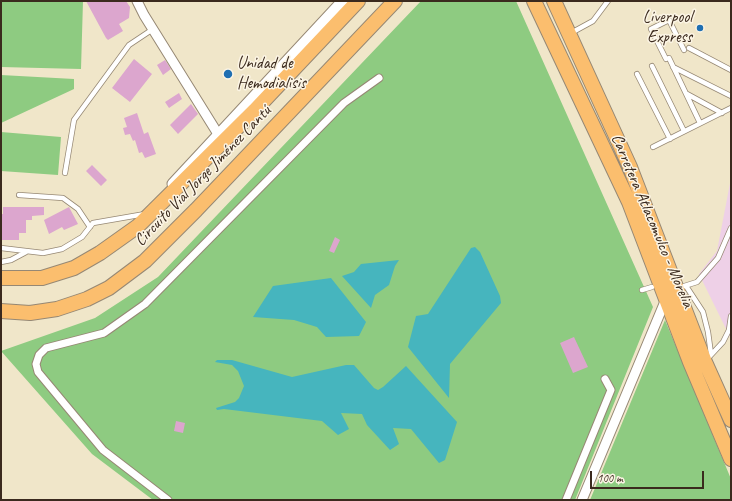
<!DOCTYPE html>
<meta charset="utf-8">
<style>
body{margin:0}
#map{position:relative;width:732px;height:501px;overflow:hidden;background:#f0e6c9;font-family:Caveat,sans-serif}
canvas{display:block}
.frame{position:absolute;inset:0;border:2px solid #3b2a1e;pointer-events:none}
.scale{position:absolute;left:590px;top:471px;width:114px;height:18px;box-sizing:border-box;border:2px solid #3b2a1e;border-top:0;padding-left:5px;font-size:12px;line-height:14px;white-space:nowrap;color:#3b2a1e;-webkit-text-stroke:3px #fcf5e5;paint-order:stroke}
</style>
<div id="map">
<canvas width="732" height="501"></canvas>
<div class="frame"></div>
<div class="scale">100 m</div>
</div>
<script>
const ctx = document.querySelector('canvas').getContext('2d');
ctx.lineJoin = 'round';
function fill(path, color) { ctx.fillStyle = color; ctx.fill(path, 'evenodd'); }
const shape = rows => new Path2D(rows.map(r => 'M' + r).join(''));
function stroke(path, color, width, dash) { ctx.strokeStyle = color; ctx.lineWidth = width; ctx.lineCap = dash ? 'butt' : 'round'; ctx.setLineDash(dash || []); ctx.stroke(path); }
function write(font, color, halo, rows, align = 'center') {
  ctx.font = font + ' Caveat,sans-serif'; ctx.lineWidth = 3; ctx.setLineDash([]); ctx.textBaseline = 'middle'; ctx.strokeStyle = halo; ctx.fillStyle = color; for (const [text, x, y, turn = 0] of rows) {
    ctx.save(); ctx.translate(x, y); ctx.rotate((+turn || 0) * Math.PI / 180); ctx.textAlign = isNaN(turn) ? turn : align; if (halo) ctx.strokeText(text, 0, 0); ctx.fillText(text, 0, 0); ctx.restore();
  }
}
const built = shape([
 [731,178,731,339,699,274,717,251]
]);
const green = shape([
 [1,1,83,1,81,69,1,67],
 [421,1,516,1,653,307,575,500,153,500,92,454,1,351,95,318,158,277],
 [1,75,74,79,74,89,1,123],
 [1,132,61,137,58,175,1,171],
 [665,320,731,479,731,500,590,500]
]);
const water = shape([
 [475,247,480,252,500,296,501,303,450,364,449,398,408,347,416,316,428,314,471,248],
 [399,260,395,266,389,285,375,295,371,308,342,276,354,272,361,264],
 [331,278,366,322,359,336,326,337,317,327,294,320,253,317,273,286],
 [217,360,232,360,292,377,346,365,354,365,374,388,378,390,383,387,406,366,457,422,445,460,439,463,411,429,393,428,399,444,390,450,367,425,362,414,341,413,349,429,338,435,322,421,224,409,217,410,216,408,235,402,239,398,244,386,238,371,232,365,215,362]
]);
const building = shape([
 [86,1,126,1,130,7,129,18,119,24,123,31,108,40,106,38],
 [134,59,152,74,130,102,112,88],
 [165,60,171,69,163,75,157,65],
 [179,93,182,99,169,108,165,102],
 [191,104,198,114,178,134,170,125],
 [137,113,144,134,148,132,156,154,145,158,142,152,139,153,135,140,133,141,130,134,125,135,123,128,127,127,124,118],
 [92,165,107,180,101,186,86,171],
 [3,207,44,207,44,215,32,216,32,220,26,220,26,233,19,233,19,240,1,240,1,214,3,214],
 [69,207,78,224,64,230,62,227,49,234,44,220],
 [335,237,340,240,334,253,329,251],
 [574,337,588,367,573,373,560,343],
 [176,421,185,423,183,433,174,431]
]);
const service = shape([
 [571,33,593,21,608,1],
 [689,48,731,70],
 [669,58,700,123],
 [666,59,651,29,669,20,684,50],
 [652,66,684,131],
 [673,67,731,96],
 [637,74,670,139],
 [687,94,722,113],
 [653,147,731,108],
 [65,173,74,120,129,45,153,29],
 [19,195,63,198,78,209,90,227],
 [1,248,43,253,62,249,82,237,93,223,145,214],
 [1,262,11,260,26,252],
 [686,286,703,312,708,332,711,354],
 [678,288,697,282,718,258,731,228],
 [642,290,652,287],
 [710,356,723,342,729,330,731,316]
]);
const pedestrian = shape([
 [168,500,103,450,38,372,36,364,39,355,46,348,104,333,145,304,344,103,379,78],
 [566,500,611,390,605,379]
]);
const minor = shape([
 [137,1,144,15,218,134],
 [582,500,666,299]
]);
const tertiary = shape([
 [173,184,343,1]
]);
const primary = shape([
 [534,1,629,202,690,362,731,459],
 [554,1,630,167,705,362,731,420],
 [1,278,42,278,74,268,100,253,138,226,255,110,358,1],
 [1,311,30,313,57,309,87,299,109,288,145,261,196,210,395,1]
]);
const markers = [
 [700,28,4,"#1f6fb2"],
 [228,74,5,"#1f6fb2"]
];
const poiNames = [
 ["Liverpool",692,18],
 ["Express",692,38],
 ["Unidad de",237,64,"left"],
 ["Hemodialisis",237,84,"left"]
];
const streetNames = [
 ["Circuito Vial Jorge Jiménez Cantú",203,176,-46],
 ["Carretera Atlacomulco - Morelia",652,221,67]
];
fill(built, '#eed0e7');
fill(green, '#8ecb81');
fill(water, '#46b5be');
fill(building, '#dca6ce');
stroke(service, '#968874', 6);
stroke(pedestrian, '#968874', 9);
stroke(minor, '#968874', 11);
stroke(tertiary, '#968874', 13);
stroke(primary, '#968874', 16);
stroke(service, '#fff', 4.5);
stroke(pedestrian, '#fff', 7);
stroke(minor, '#fff', 9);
stroke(tertiary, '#fff', 11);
stroke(primary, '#fbbe6e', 14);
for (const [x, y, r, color] of markers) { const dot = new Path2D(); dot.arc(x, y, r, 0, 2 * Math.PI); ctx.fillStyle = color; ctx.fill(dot); stroke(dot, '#fcf5e5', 1.5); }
write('17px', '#3b2a1e', '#fcf5e5', poiNames, 'right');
write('17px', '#3b2a1e', '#fcf5e5', streetNames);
</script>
